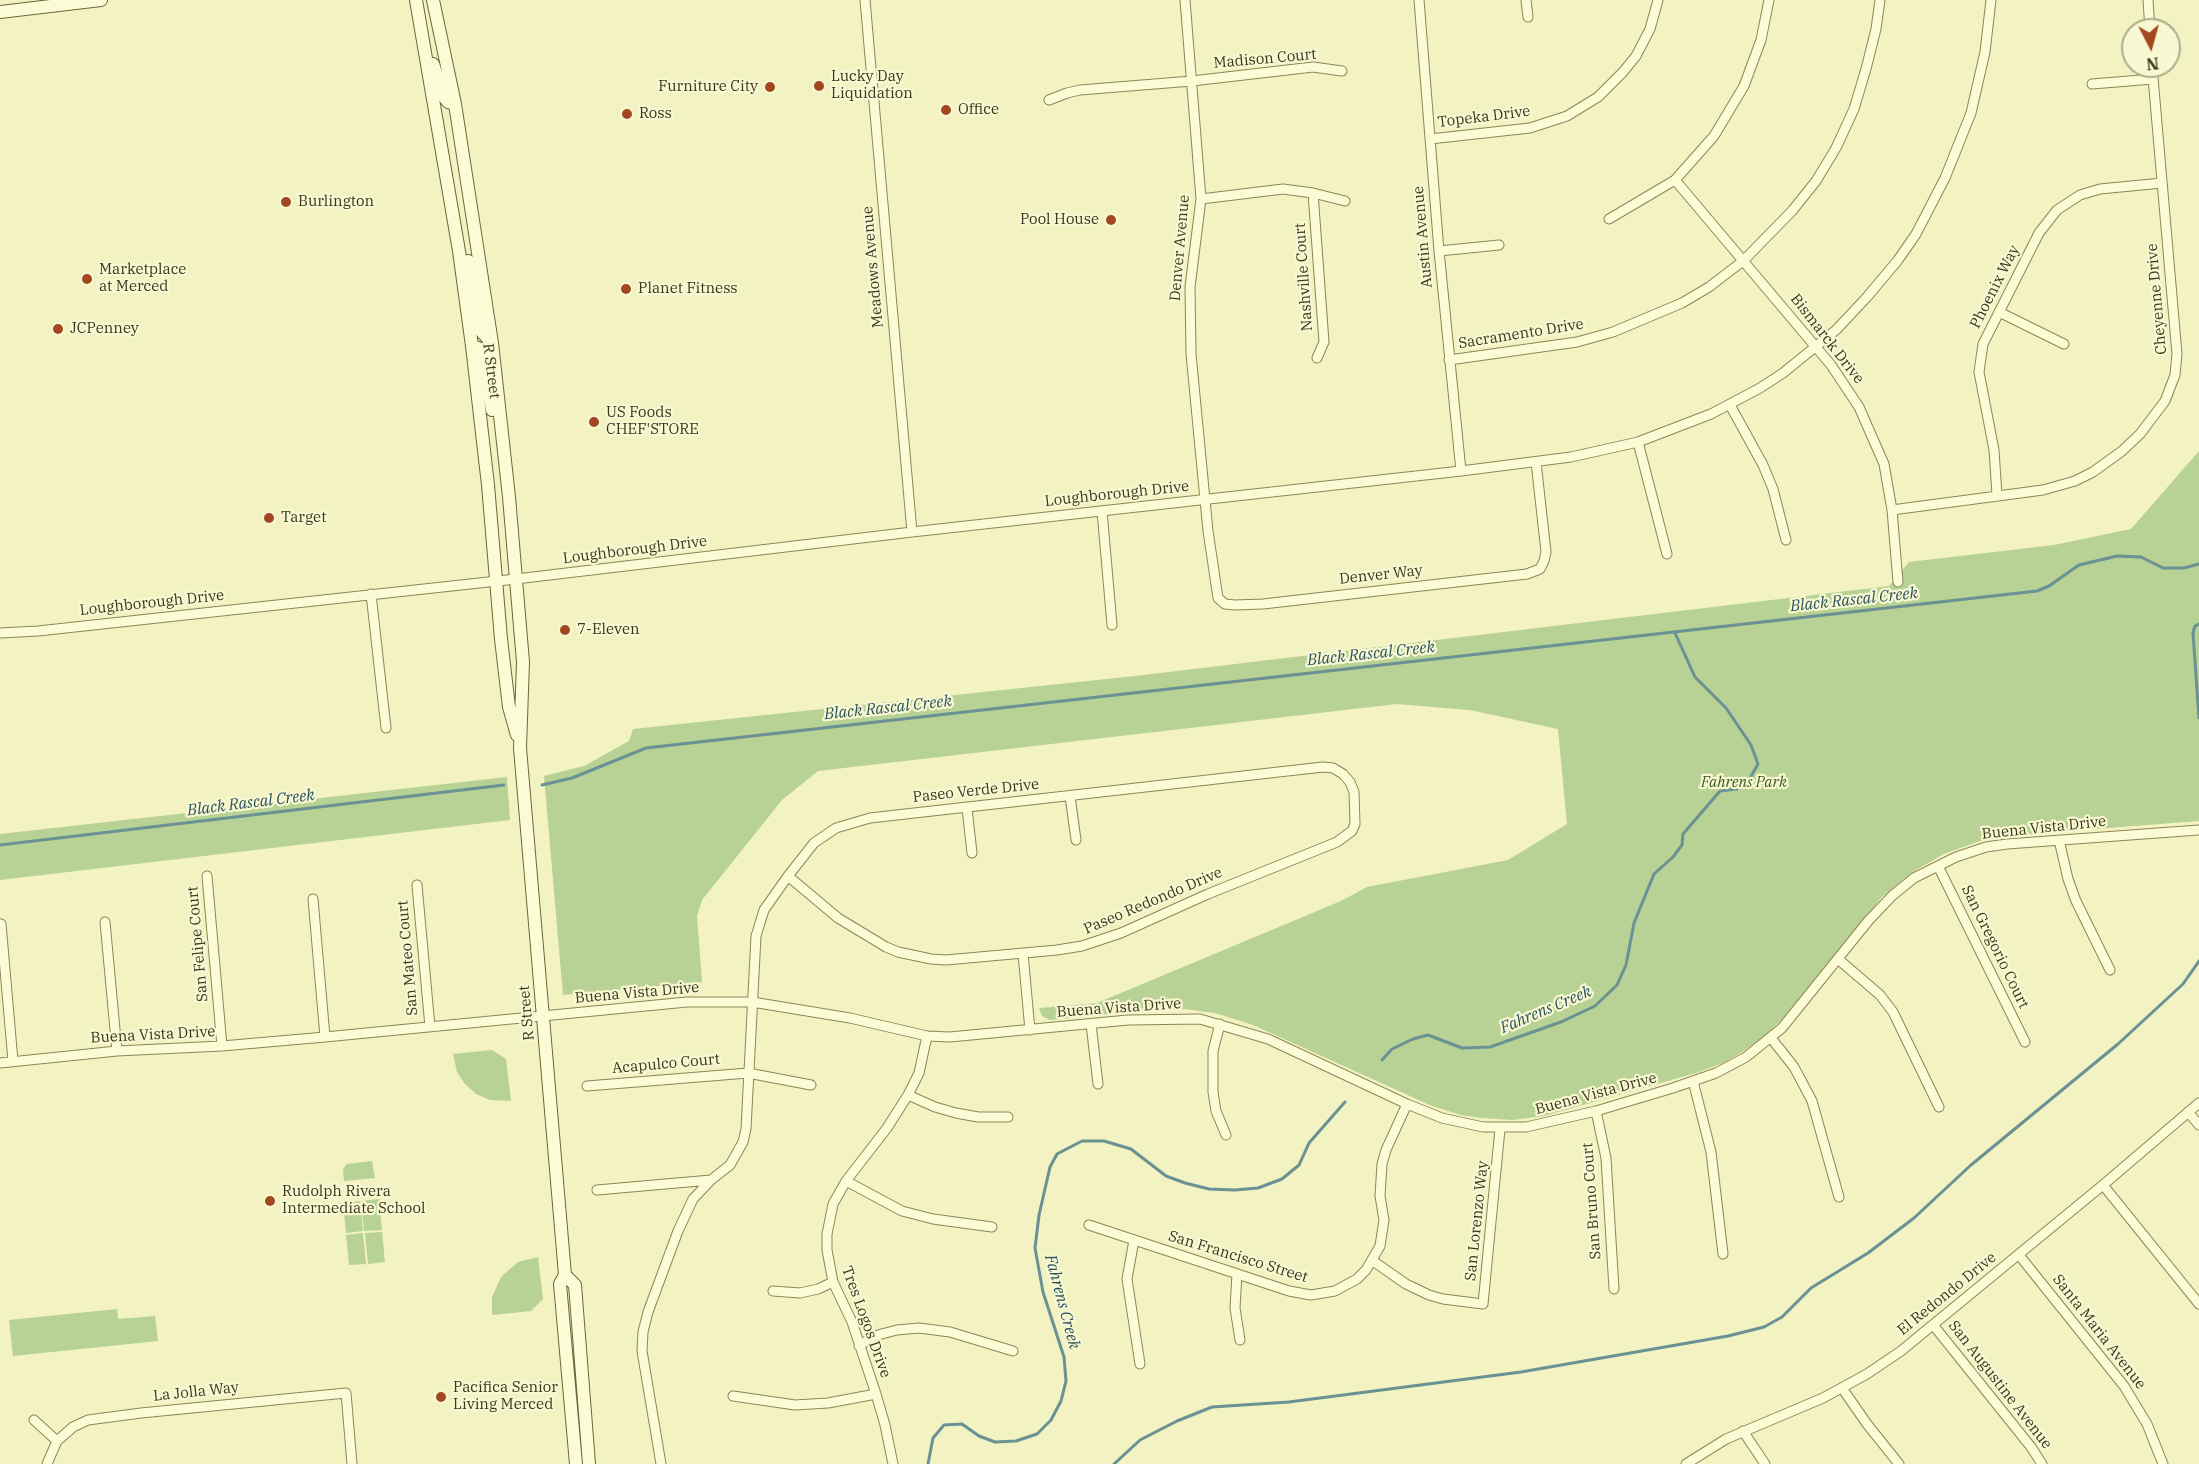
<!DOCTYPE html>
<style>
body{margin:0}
#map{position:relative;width:2199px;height:1464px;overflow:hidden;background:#f2f2c2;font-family:"IBM Plex Serif",serif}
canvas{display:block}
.north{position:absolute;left:2121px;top:18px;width:60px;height:60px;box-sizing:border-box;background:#f8f9d2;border:2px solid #adab8a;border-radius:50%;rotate:174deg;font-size:16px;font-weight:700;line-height:24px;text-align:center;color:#3c361d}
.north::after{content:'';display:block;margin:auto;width:21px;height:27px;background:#a24821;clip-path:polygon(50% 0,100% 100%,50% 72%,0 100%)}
</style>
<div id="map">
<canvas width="2199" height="1464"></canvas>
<div class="north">N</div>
</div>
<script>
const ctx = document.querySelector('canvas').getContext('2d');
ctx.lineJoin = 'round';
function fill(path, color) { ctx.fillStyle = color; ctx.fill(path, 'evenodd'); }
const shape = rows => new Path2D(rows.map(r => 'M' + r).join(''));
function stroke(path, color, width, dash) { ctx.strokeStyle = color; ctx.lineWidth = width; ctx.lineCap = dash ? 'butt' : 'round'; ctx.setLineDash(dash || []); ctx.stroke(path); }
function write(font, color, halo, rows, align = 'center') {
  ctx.font = font + ' "IBM Plex Serif",serif'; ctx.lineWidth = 4.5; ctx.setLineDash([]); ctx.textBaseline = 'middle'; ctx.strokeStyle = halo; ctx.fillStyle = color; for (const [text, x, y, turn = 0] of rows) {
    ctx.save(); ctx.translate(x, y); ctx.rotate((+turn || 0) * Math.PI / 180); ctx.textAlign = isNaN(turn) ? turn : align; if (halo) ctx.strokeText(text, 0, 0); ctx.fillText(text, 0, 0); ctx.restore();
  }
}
const green = shape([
 [2199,451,2199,821,2004,836,1977,842,1944,854,1914,871,1882,897,1786,1015,1766,1035,1742,1052,1723,1063,1696,1073,1544,1116,1513,1120,1481,1118,1461,1115,1432,1106,1253,1025,1215,1013,1184,1009,1161,1008,1050,1020,1042,1016,1039,1008,1097,1003,1341,901,1367,887,1508,860,1567,824,1558,729,1470,710,1397,704,818,771,782,800,702,900,697,916,702,982,563,995,544,776,584,766,629,741,633,729,1135,676,1889,586,1909,562,2054,545,2131,529],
 [507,777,510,820,0,880,0,834],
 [492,1050,506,1059,511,1101,490,1100,476,1094,465,1084,457,1072,453,1054],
 [372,1161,375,1178,344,1181,343,1169,347,1164],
 [379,1199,382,1230,364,1231,361,1201],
 [360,1201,363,1231,346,1233,343,1203],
 [382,1232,385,1262,368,1264,365,1233],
 [363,1233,366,1264,349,1265,346,1235],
 [538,1257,543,1299,531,1311,492,1315,492,1297,501,1277,518,1262],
 [117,1309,118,1319,155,1316,158,1341,13,1356,9,1320]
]);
const stream = shape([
 [2199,624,2195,626,2193,633,2199,718],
 [542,785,572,778,646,748,2037,591,2049,586,2079,565,2117,556,2141,557,2163,568,2184,568,2199,564],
 [0,845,504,785],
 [1382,1060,1392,1049,1413,1039,1428,1035,1462,1048,1490,1047,1561,1022,1595,1006,1617,985,1626,965,1634,923,1654,874,1673,857,1682,845,1683,834,1720,791,1737,789,1750,778,1758,764,1751,745,1726,708,1695,677,1675,633],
 [928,1464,933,1438,944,1425,962,1424,979,1436,995,1442,1016,1441,1037,1434,1051,1420,1061,1401,1066,1381,1064,1357,1043,1292,1035,1248,1039,1215,1050,1167,1057,1154,1082,1141,1104,1141,1131,1149,1166,1176,1185,1183,1209,1189,1235,1190,1258,1188,1282,1179,1299,1165,1309,1143,1345,1102],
 [1114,1464,1140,1440,1177,1421,1212,1407,1289,1402,1521,1372,1728,1336,1764,1327,1782,1317,1811,1288,1868,1253,1914,1218,1971,1165,2118,1044,2183,984,2199,961]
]);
const street = shape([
 [865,0,912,532],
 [1185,0,1201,199,1190,287,1191,354,1208,531,1218,598,1225,604,1235,605,1263,604,1527,574,1540,569,1544,561,1546,552,1536,462],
 [1419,0,1439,251,1461,471],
 [1526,0,1528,17],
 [2148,0,2150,30],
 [2092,84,2153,79],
 [1049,100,1067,93,1080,90,1192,81,1313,67,1342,71],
 [1430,139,1530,128,1567,116,1598,97,1623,72,1636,56,1650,29,1658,0],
 [1675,180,1831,365,1859,407,1884,464,1892,510,1898,582],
 [1313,193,1324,342,1317,358],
 [1201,199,1283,189,1313,193,1345,201],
 [1609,219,1675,180,1714,136,1744,86,1761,40,1769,0],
 [1439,251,1499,245],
 [1999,312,2064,344],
 [1449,360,1577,342,1613,332,1682,303,1709,287,1743,261,1792,211,1816,181,1836,148,1854,109,1866,69,1876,29,1880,0],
 [1730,405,1763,465,1773,489,1786,540],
 [1638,442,1667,554],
 [1997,495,1994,450,1979,372,1983,344,2039,233,2057,210,2080,195,2100,189,2162,183],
 [1892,510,2043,490,2075,481,2093,472,2122,451,2140,434,2165,401,2175,375,2177,354,2152,66],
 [1102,511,1112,625],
 [371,594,386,728],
 [0,633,38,631,516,579,912,532,1461,471,1571,457,1638,442,1711,414,1760,388,1783,373,1836,330,1867,297,1898,260,1916,234,1945,178,1971,113,1985,52,1991,0],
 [1070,796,1076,840],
 [967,808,972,853],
 [2059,840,2068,879,2076,901,2110,970],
 [1938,866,2025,1042],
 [207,876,222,1046],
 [417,885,430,1027],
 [313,899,325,1037],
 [105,922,117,1051],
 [1,924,13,1061],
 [1023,954,1030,1030],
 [1838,959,1880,995,1893,1012,1939,1107],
 [1091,1024,1098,1084],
 [1220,1024,1213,1051,1213,1092,1216,1111,1226,1135],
 [1771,1038,1794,1067,1812,1101,1839,1197],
 [0,1063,117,1051,222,1046,325,1037,687,1002,752,1002,850,1018,927,1036,950,1037,1128,1020,1200,1019,1268,1039,1407,1104,1442,1118,1483,1127,1526,1127,1596,1111,1673,1088,1716,1073,1746,1057,1782,1028,1869,920,1893,895,1914,878,1956,857,1986,847,2007,844,2199,830],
 [1693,1081,1711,1152,1723,1254],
 [587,1086,748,1073,811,1085],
 [908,1095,935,1107,956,1113,978,1117,1008,1117],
 [1596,1111,1606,1158,1614,1289],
 [2188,1112,2199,1125],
 [846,1181,902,1211,933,1219,992,1227],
 [2103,1185,2199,1304],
 [597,1190,711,1180],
 [1089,1225,1289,1291,1311,1295,1335,1291,1357,1279,1366,1270,1380,1246,1384,1220,1380,1196,1382,1164,1386,1150,1407,1104],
 [1134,1240,1127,1279,1140,1364],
 [2019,1255,2124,1386,2147,1424,2163,1464],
 [1373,1261,1406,1284,1429,1295,1443,1299,1483,1304,1500,1129],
 [1237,1274,1235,1308,1240,1340],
 [773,1291,800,1293,818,1289,833,1282],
 [1934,1326,2031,1447,2042,1464],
 [859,1346,874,1336,897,1330,919,1328,950,1332,1013,1351],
 [1842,1388,1867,1424,1899,1464],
 [733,1396,795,1405,828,1403,876,1394],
 [34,1420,57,1441],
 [1743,1431,1765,1464],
 [47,1464,57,1441,73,1427,88,1420,141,1413,346,1393,352,1464],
 [661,1464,642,1351,643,1332,648,1312,678,1231,693,1199,711,1180,730,1165,743,1142,746,1129,756,936,764,910,788,876,814,843,836,828,870,818,1323,767,1333,768,1343,774,1350,782,1354,792,1355,824,1352,831,1337,842,1208,894,1121,933,1082,946,1057,950,946,960,931,959,898,952,886,947,838,918,788,876],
 [893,1464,885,1425,876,1394,852,1322,833,1282,827,1250,827,1234,833,1204,846,1181,887,1128,908,1095,919,1073,927,1036],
 [1686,1464,1726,1439,1823,1398,1867,1374,1901,1351,2103,1185,2199,1103]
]);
const secondary = shape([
 [416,0,459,251,472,346,488,485,501,639,509,707,517,735],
 [433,0,455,104,492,343,509,497,523,662,520,748,565,1275,560,1284,576,1464],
 [0,12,101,0],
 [433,64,444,97,448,102,455,104],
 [468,261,479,326,482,332,492,343],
 [472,346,478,348,483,356,492,410],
 [565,1275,575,1285,589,1464]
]);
const markers = [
 [819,86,6,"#a24821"],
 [770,87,6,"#a24821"],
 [946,110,6,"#a24821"],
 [627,114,6,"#a24821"],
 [286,202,6,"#a24821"],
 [1111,220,6,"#a24821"],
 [87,279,6,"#a24821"],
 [626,289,6,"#a24821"],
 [58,329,6,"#a24821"],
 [594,422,6,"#a24821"],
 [269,518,6,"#a24821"],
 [565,630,6,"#a24821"],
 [270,1201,6,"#a24821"],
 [441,1397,6,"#a24821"]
];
const streetNames = [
 ["Madison Court",1265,59,-5],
 ["Topeka Drive",1484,117,-7],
 ["Austin Avenue",1423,237,-95],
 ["Denver Avenue",1180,248,-85],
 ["Meadows Avenue",873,267,-95],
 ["Nashville Court",1304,277,-94],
 ["Phoenix Way",1995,287,-63],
 ["Cheyenne Drive",2157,299,-95],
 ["Sacramento Drive",1521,334,-9],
 ["Bismarck Drive",1827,339,52],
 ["R Street",491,371,83],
 ["Loughborough Drive",1117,494,-6],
 ["Loughborough Drive",635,550,-7],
 ["Denver Way",1381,575,-6],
 ["Loughborough Drive",152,603,-6],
 ["Paseo Verde Drive",976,791,-6],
 ["Buena Vista Drive",2044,828,-6],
 ["Paseo Redondo Drive",1153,901,-23],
 ["San Felipe Court",198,944,-95],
 ["San Gregorio Court",1995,947,64],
 ["San Mateo Court",408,958,-95],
 ["Buena Vista Drive",637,993,-5],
 ["Buena Vista Drive",1119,1008,-4],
 ["R Street",527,1013,-95],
 ["Buena Vista Drive",153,1035,-3],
 ["Acapulco Court",666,1064,-5],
 ["Buena Vista Drive",1596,1094,-15],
 ["San Bruno Court",1592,1201,-94],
 ["San Lorenzo Way",1477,1221,-84],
 ["San Francisco Street",1238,1257,17],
 ["El Redondo Drive",1947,1294,-39],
 ["Tres Logos Drive",866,1322,70],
 ["Santa Maria Avenue",2099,1332,52],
 ["San Augustine Avenue",2000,1385,52],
 ["La Jolla Way",196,1392,-6]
];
const poiNames = [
 ["Lucky Day",831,77],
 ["Liquidation",831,94],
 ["Furniture City",758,87,"right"],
 ["Office",958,110],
 ["Ross",639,114],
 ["Burlington",298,202],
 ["Pool House",1099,220,"right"],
 ["Marketplace",99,270],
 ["at Merced",99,287],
 ["Planet Fitness",638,289],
 ["JCPenney",70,329],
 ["US Foods",606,413],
 ["CHEF'STORE",606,430],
 ["Target",281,518],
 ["7-Eleven",577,630],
 ["Rudolph Rivera",282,1192],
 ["Intermediate School",282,1209],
 ["Pacifica Senior",453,1388],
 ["Living Merced",453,1405]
];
const parkNames = [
 ["Fahrens Park",1744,783]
];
const waterNames = [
 ["Black Rascal Creek",1854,600,-6],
 ["Black Rascal Creek",1371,654,-6],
 ["Black Rascal Creek",888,708,-6],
 ["Black Rascal Creek",251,803,-7],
 ["Fahrens Creek",1546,1010,-23],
 ["Fahrens Creek",1062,1302,75]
];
fill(green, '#b8d194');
stroke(stream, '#6a9193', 3);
stroke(street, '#8e8557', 11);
stroke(secondary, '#6f653a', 14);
stroke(street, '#fbfcd6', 9);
stroke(secondary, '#fbfcd6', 12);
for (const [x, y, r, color] of markers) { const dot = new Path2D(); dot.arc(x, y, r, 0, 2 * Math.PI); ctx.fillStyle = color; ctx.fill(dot); stroke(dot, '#f8f9d2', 2); }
write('15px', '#3c361d', '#f8f9d2', streetNames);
write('15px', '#3c361d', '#f8f9d2', poiNames, 'left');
write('italic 15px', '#3b5a21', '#f8f9d2', parkNames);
write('italic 16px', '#2b515d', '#f8f9d2', waterNames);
</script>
